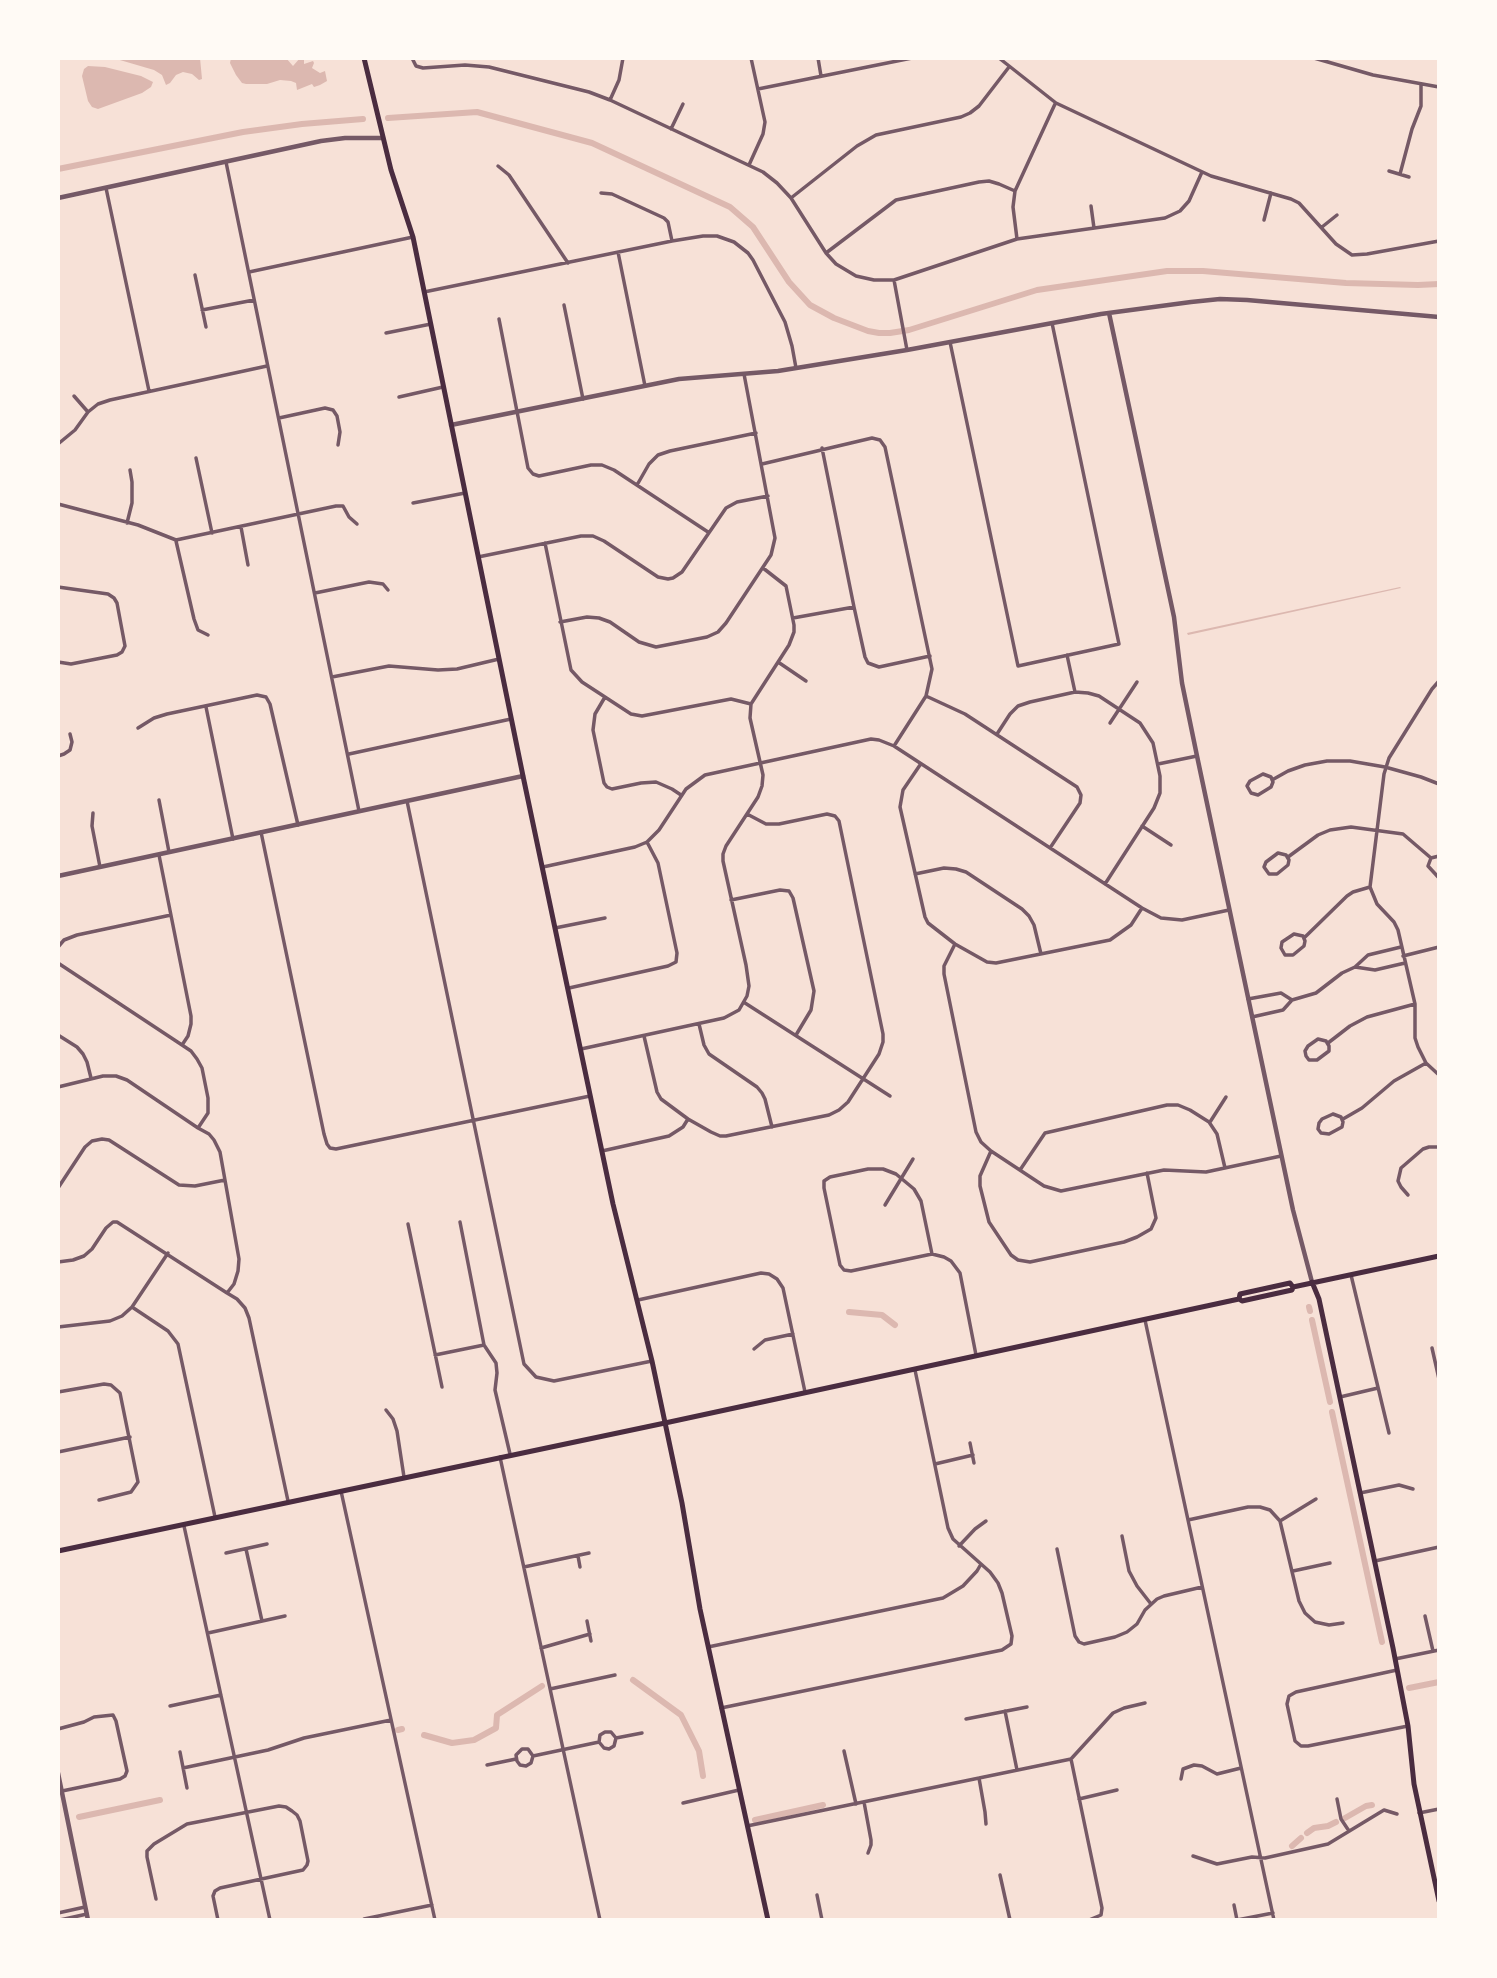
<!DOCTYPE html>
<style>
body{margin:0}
#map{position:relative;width:1497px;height:1978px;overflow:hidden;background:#f7e1d7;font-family:"Asap Condensed",sans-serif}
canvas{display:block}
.frame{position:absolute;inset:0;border:60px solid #fffaf5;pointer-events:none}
</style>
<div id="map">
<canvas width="1497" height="1978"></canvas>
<div class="frame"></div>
</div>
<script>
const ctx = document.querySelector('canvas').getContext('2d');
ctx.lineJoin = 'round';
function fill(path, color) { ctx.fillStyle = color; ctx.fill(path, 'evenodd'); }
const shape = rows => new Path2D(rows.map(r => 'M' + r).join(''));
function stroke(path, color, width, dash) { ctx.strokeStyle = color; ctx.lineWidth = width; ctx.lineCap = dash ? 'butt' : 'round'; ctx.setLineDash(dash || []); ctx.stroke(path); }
const water = shape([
 [113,58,200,58,202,79,199,80,192,74,183,72,176,75,170,83,166,85,162,75,154,70],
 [231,58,286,58,293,66,300,58,304,58,304,64,313,61,314,63,312,68,320,73,325,71,327,81,320,85,314,87,312,84,297,90,296,83,291,81,280,80,267,84,246,84,242,83,236,75,230,63],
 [88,66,105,67,141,76,153,82,151,87,142,93,98,109,92,107,88,101,82,76,84,69],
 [1400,587,1401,588,1188,635,1187,633]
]);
const canal = shape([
 [388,118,477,112,592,143,730,207,753,227,789,282,810,305,834,318,868,331,879,333,890,333,909,330,1037,290,1167,271,1203,271,1346,283,1418,285,1439,284],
 [58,169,243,132,302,124,363,119],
 [1309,1307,1310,1311],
 [849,1312,882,1315,895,1325],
 [1312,1320,1330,1402],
 [1332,1412,1382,1642],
 [633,1680,681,1715,699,1751,703,1776],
 [1409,1688,1439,1682],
 [398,1730,402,1729],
 [424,1735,452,1743,474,1740,496,1728,497,1715,542,1686],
 [79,1817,160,1800],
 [1345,1818,1366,1806,1372,1805],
 [755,1820,823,1805],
 [1307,1833,1314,1828,1328,1826,1336,1822],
 [1292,1846,1301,1838]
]);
const minor = shape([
 [412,58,416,66,423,68,465,65,489,67,589,92,610,100,763,172,777,183,791,198,826,253,836,264,856,276,874,280,894,280,1017,239,1165,218,1180,211,1189,201,1202,172],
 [818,58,821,76],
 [999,58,1056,103,1211,176,1291,199,1299,203,1336,244,1352,255,1367,254,1439,241],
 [1314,58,1373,75,1439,87],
 [758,89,912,58],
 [610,100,619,80,623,58],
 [671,129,683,104],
 [226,162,359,811],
 [749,165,763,134,765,122,751,58],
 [498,166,509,175,568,263],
 [1389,171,1409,177],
 [1400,174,1412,129,1421,106,1421,84],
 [106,188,149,391],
 [601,193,612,194,664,218,668,222,672,241],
 [791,198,857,146,876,135,961,117,970,113,979,106,1009,67],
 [1091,206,1094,228],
 [1264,220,1271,193],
 [1322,227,1337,215],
 [1017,239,1013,207,1015,191,1055,104],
 [618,252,645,386],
 [826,253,896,200,979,182,989,181,999,184,1015,191],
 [249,272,413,237],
 [195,275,206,327],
 [894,280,907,350],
 [424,292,672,241,703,236,717,236,734,242,748,253,753,260,785,322,792,346,796,368],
 [564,305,583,399],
 [202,310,254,300],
 [499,319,528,468,533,474,539,476,591,465,602,465,614,470,708,532],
 [386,333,431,324],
 [950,342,1018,666,1119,644,1052,323],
 [74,396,88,412],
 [399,397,443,387],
 [279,418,325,408,333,410,337,416,340,432,338,445],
 [58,444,75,430,88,412,98,404,110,400,267,366],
 [822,448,854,607,865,657,868,663,879,667,930,656],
 [196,458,212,533],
 [762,464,872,438,880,440,885,447,932,669,926,696,894,746],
 [637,485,649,464,658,455,670,451,756,433],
 [413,503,465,493],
 [58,504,138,525,176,540,336,506,343,506,349,517,357,524],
 [127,523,132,503,132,482,130,470],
 [241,527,248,565],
 [176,541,194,619,198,630,208,635],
 [545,543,571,670,582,682,605,697,595,714,593,730,604,783,607,787,612,789,641,783,656,782,672,789,681,795],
 [478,557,581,536,593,536,604,541,658,577,668,579,673,578,682,572,726,508,737,502,768,496],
 [58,587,108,594,114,598,117,603,125,646,122,652,117,655,71,664,58,662],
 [315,593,369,582,383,584,388,590],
 [793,618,854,607],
 [560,622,587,617,599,618,610,622,639,642,656,647,707,637,718,632,726,623,771,555,775,538,744,374],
 [1067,655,1075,692],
 [778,662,806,681],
 [332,677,389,666,438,670,457,669,499,659],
 [1439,681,1432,689,1389,758,1384,774,1370,887,1377,904,1394,922,1398,930,1415,1004,1415,1038,1418,1047,1426,1063,1439,1075],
 [926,696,965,714,1077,787,1081,795,1080,803,1050,848],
 [605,697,631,714,642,716,731,699,751,704],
 [206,707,233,839],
 [1110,723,1137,682],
 [138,728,154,718,167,714,257,695,266,697,270,704,298,825],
 [997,734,1010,714,1018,706,1030,702,1075,692,1088,693,1099,696,1140,723,1153,743,1160,776,1160,793,1154,808,1105,884],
 [349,754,511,719],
 [58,756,64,754,70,750,72,742,70,734],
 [1158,764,1197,756],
 [920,765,903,790,900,807,925,917,928,923,955,944,987,962,996,963,1110,940,1131,925,1142,908],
 [1263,774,1271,777,1273,782,1271,787,1258,795,1251,793,1247,786,1250,781,1263,774],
 [1272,780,1288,771,1305,765,1327,761,1350,761,1385,767,1421,777,1439,784],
 [159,800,169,852],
 [407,801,524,1364,536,1377,554,1381,652,1361],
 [93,813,92,826,100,867],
 [1142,826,1171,845],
 [261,832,324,1134,327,1144,330,1148,336,1149,590,1096],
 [1278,853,1286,855,1289,860,1288,865,1277,874,1269,874,1264,867,1266,862,1278,853],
 [159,855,191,1016,191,1024,188,1036,182,1045,191,1051,197,1059,202,1068,208,1098,208,1113,198,1128,209,1134,214,1140,220,1152,239,1259,238,1271,234,1284,227,1293,237,1299,245,1308,249,1318,288,1501],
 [1439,856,1431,858,1428,866,1439,878],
 [1288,857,1318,835,1330,830,1351,827,1403,834,1431,858],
 [543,867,635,847,647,842,659,830,686,789,705,775,871,739,879,740,894,746,1142,908,1161,918,1182,920,1229,910],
 [915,874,944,868,956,869,966,872,1022,909,1029,916,1034,925,1041,954],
 [731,900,780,890,789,891,793,898,814,991,811,1010,796,1035],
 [555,928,605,918],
 [1294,934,1303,936,1305,941,1304,946,1293,955,1285,955,1281,948,1282,942,1294,934],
 [1304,938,1347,896,1353,892,1370,887],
 [955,944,944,966,944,974,976,1132,981,1142,991,1151,980,1176,980,1186,989,1222,1011,1255,1018,1260,1030,1262,1124,1242,1137,1237,1151,1229,1156,1218,1147,1173],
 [58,947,64,940,77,935,171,915],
 [1401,947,1368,955,1355,967,1375,970,1405,963],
 [1403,956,1439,947],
 [58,963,182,1045],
 [569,988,668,966,676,962,677,953,658,863,647,842],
 [1248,999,1281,993,1292,1000,1283,1010,1252,1017],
 [1292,1000,1316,993,1342,973,1355,967],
 [745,1003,890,1096],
 [699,1024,704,1045,709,1054,757,1087,762,1093,765,1099,772,1127],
 [58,1035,77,1047,83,1054,87,1062,91,1078],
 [644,1036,657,1092,661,1099,688,1119],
 [1318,1039,1326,1041,1329,1046,1329,1051,1317,1060,1309,1060,1306,1056,1305,1051,1308,1046,1318,1039],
 [1328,1043,1350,1026,1367,1017,1415,1004],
 [581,1049,724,1018,739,1010,747,996,749,986,746,965,723,861,723,854,726,846,758,797,762,786,763,775,750,718,751,704,789,645,794,632,794,625,786,586,763,568],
 [58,1087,103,1076,116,1076,127,1080,198,1128],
 [1333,1114,1341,1117,1343,1122,1342,1127,1329,1134,1321,1133,1318,1129,1319,1123,1322,1119,1333,1114],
 [1343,1119,1362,1108,1394,1081,1426,1063],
 [1210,1122,1226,1097],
 [602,1151,669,1136,683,1127,688,1119,711,1132,720,1136,726,1136,829,1115,839,1110,848,1102,879,1054,883,1042,883,1034,839,821,835,816,827,814,779,824,766,824,747,814],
 [991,1151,1044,1186,1061,1191,1164,1170,1206,1172,1281,1156],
 [1020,1170,1045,1133,1167,1105,1178,1105,1190,1110,1209,1122,1217,1134,1225,1168],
 [58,1188,85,1147,92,1141,102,1139,109,1140,179,1185,195,1186,225,1180],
 [1408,1195,1401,1187,1398,1181,1401,1168,1423,1149,1429,1147,1439,1147],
 [885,1205,913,1159],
 [460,1222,484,1345,496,1363,497,1373,495,1390,510,1454],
 [408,1224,442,1387],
 [932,1254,851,1271,844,1270,840,1265,824,1188,824,1181,830,1177,868,1169,883,1169,896,1174,914,1189,921,1201,932,1254,944,1257,951,1261,960,1273,976,1355],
 [58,1262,73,1260,84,1256,92,1249,106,1228,113,1222,117,1222,227,1293],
 [1351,1275,1389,1433],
 [638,1300,761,1273,769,1274,777,1279,783,1288,805,1392],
 [132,1307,168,1331,178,1344,215,1517],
 [1145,1320,1274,1920],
 [58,1327,110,1321,122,1316,132,1307,168,1253],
 [1432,1348,1439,1379],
 [754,1349,765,1340,793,1334],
 [435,1355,484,1345],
 [58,1392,104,1384,111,1385,120,1393,138,1482,131,1492,99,1500],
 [1340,1397,1378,1388],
 [386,1410,393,1419,397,1431,404,1477],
 [970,1443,974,1463],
 [58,1452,130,1437],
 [500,1457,600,1920],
 [935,1464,973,1455],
 [341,1491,435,1920],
 [1360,1493,1399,1485,1413,1489],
 [1188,1520,1248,1507,1260,1507,1270,1510,1280,1521,1316,1499],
 [1280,1521,1299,1601,1305,1613,1315,1622,1329,1625,1343,1623],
 [184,1526,270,1920],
 [1122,1536,1129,1571,1137,1586,1151,1604],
 [959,1546,975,1529,986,1521],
 [246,1549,262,1621],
 [1057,1549,1075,1636,1079,1642,1084,1644,1115,1637,1127,1632,1137,1624,1145,1610,1157,1599,1164,1596,1202,1587],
 [226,1553,267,1544],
 [578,1556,580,1567],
 [1375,1561,1439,1547],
 [524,1567,589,1553],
 [1293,1571,1330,1563],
 [1425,1616,1433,1651],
 [587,1621,591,1641],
 [208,1633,285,1616],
 [708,1647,943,1598,963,1586,977,1571,981,1564],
 [541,1648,590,1634],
 [1395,1659,1439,1650],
 [1397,1670,1296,1692,1289,1696,1287,1704,1295,1741,1301,1746,1308,1746,1408,1726],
 [550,1689,615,1675],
 [170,1706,221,1695],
 [721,1708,1002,1650,1011,1644,1012,1636,1002,1593,998,1583,990,1572,953,1539,948,1528,915,1370],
 [1005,1711,1017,1770],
 [966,1719,1027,1707],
 [58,1729,84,1722,94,1717,113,1715,116,1721,127,1771,125,1776,120,1779,62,1791],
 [616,1738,642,1733],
 [844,1751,856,1804],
 [180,1752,187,1788],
 [533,1756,528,1749,522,1749,516,1755,517,1761,520,1765,526,1766,531,1763,533,1756,599,1742,604,1748,609,1749,614,1746,616,1738,611,1732,605,1732,600,1735,599,1742],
 [1071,1759,1102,1908,1101,1915,1089,1920],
 [1071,1759,1113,1713,1124,1708,1145,1703],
 [487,1765,516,1759],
 [183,1768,268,1750,304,1738,391,1720],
 [979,1778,985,1812,986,1824],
 [1181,1779,1183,1769,1194,1765,1202,1766,1217,1774,1241,1768],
 [1079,1799,1117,1790],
 [1337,1799,1341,1819,1349,1831],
 [864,1802,871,1840,871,1845,868,1853],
 [683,1803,739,1790],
 [1419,1813,1439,1809],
 [747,1826,1071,1759],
 [1193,1856,1217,1864,1252,1857,1265,1858,1328,1844,1384,1810,1397,1814],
 [1000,1875,1010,1920],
 [817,1895,822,1920],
 [156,1899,147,1857,147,1851,154,1844,187,1824,279,1806,286,1807,292,1811,297,1815,300,1821,308,1861,307,1865,303,1870,220,1888,215,1891,213,1896,218,1920],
 [1234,1905,1237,1920],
 [58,1913,85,1907],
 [364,1919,432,1905],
 [60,1920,87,1914],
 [1237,1920,1273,1913]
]);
const tertiary = shape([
 [58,198,321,141,345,138,383,138],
 [1109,313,1174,617,1182,683,1197,756,1293,1210,1312,1282],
 [451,425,679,379,778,371,907,350,1101,314,1191,302,1220,299,1247,300,1439,317],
 [58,876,523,776],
 [58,1773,88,1920]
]);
const secondary = shape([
 [364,58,391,170,413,237,523,776,613,1204,652,1361,682,1503,700,1609,768,1920],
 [1312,1282,1319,1299,1393,1648,1408,1726,1414,1784,1439,1901],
 [1239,1299,1240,1294,1290,1283,1293,1287],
 [58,1551,665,1423,1239,1299,1242,1301,1292,1290,1293,1287,1439,1256]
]);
fill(water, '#dcb8b0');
stroke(canal, '#dcb8b0', 6);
stroke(minor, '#755966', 3.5);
stroke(tertiary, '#755966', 4.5);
stroke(secondary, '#4a2c40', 5);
</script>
